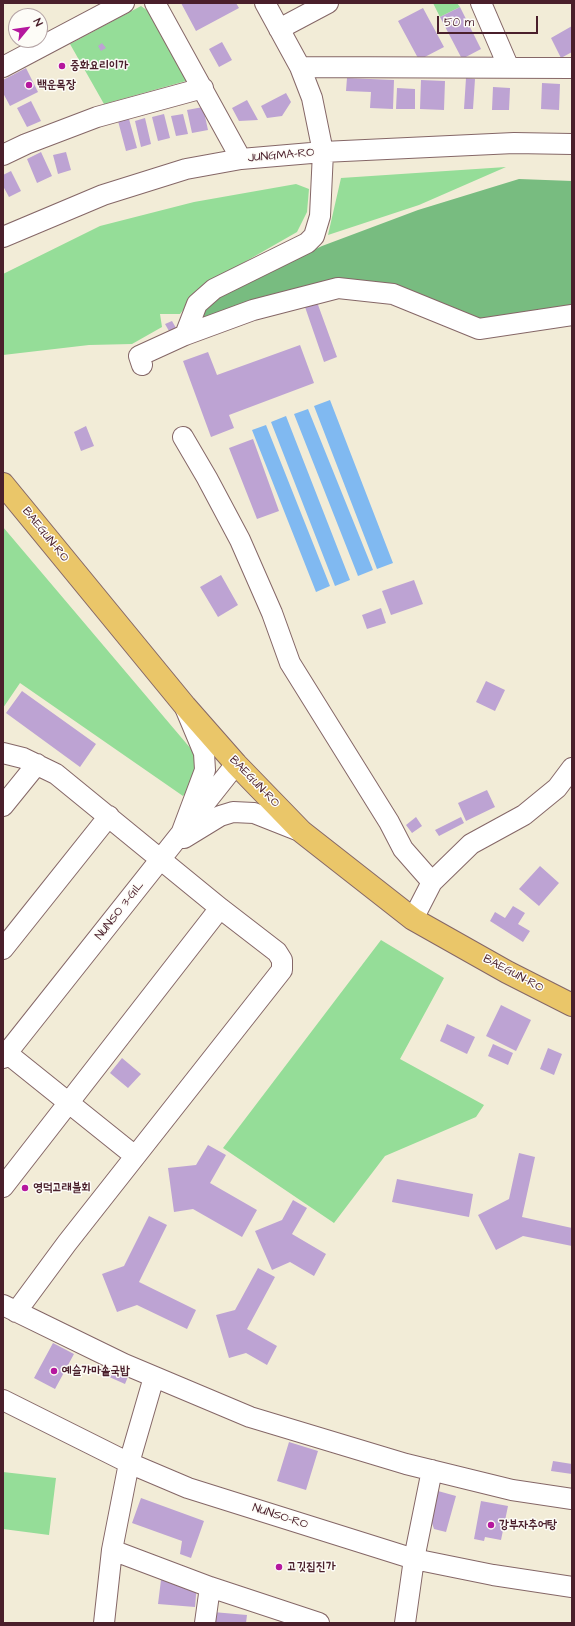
<!DOCTYPE html>
<meta charset="utf-8">
<style>
body{margin:0}
#map{position:relative;width:575px;height:1626px;overflow:hidden;background:#f2ecd7;font-family:"Architects Daughter",sans-serif}
canvas{display:block}
.frame{position:absolute;inset:0;border:4px solid #4a1f2b;pointer-events:none}
.north{position:absolute;left:8px;top:8px;width:40px;height:40px;box-sizing:border-box;background:#fdfcf7;border:1px solid #b5a4a5;border-radius:50%;rotate:61deg;font-size:11px;font-weight:700;line-height:16px;text-align:center;color:#4a1f2b}
.north::after{content:'';display:block;margin:auto;width:14px;height:18px;background:#b5179e;clip-path:polygon(50% 0,100% 100%,50% 72%,0 100%)}
.scale{position:absolute;left:437px;top:16px;width:101px;height:18px;box-sizing:border-box;border:2px solid #4a1f2b;border-top:0;padding-left:5px;font-size:12px;line-height:14px;white-space:nowrap;color:#4a1f2b;-webkit-text-stroke:3px #fdfcf7;paint-order:stroke}
</style>
<div id="map">
<canvas width="575" height="1626"></canvas>
<div class="frame"></div>
<div class="north">N</div>
<div class="scale">50 m</div>
</div>
<script>
const ctx = document.querySelector('canvas').getContext('2d');
ctx.lineJoin = 'round';
function fill(path, color) { ctx.fillStyle = color; ctx.fill(path, 'evenodd'); }
const shape = rows => new Path2D(rows.map(r => 'M' + r).join(''));
function stroke(path, color, width, dash) { ctx.strokeStyle = color; ctx.lineWidth = width; ctx.lineCap = dash ? 'butt' : 'round'; ctx.setLineDash(dash || []); ctx.stroke(path); }
function write(font, color, halo, rows, align = 'center') {
  ctx.font = font + ' "Architects Daughter","Poor Story",sans-serif'; ctx.lineWidth = 3; ctx.setLineDash([]); ctx.textBaseline = 'middle'; ctx.strokeStyle = halo; ctx.fillStyle = color; for (const [text, x, y, turn = 0] of rows) {
    ctx.save(); ctx.translate(x, y); ctx.rotate((+turn || 0) * Math.PI / 180); ctx.textAlign = isNaN(turn) ? turn : align; if (halo) ctx.strokeText(text, 0, 0); ctx.fillText(text, 0, 0); ctx.restore();
  }
}
const green = shape([
 [433,3,457,3,460,7,440,17],
 [141,6,148,11,186,72,186,81,104,104,70,44],
 [506,167,419,205,328,235,341,178],
 [296,184,309,189,307,212,297,232,201,287,180,314,160,314,162,327,132,344,89,345,3,355,3,274,100,226,194,202],
 [3,527,197,756,197,773,192,785,183,796,20,683,3,708],
 [381,940,444,978,400,1059,484,1105,476,1117,385,1156,334,1223,223,1148],
 [3,1472,56,1478,49,1535,3,1529]
]);
const forest = shape([
 [519,179,572,181,572,306,479,324,339,281,265,296,198,320,207,304,259,276,322,246,418,210]
]);
const water = shape([
 [330,400,393,563,377,569,314,406],
 [308,409,373,570,358,576,294,414],
 [286,416,350,580,335,586,271,422],
 [266,425,330,586,316,592,252,430]
]);
const building = shape([
 [181,3,236,3,239,8,196,31],
 [460,7,481,49,462,59,440,17],
 [423,8,444,47,419,60,398,21],
 [572,26,572,52,561,58,551,38],
 [222,42,232,60,219,67,209,49],
 [102,43,106,48,101,51,98,46],
 [26,68,38,92,10,106,3,93,3,80],
 [347,78,394,80,393,109,370,108,371,92,346,91],
 [466,78,475,79,473,109,464,109],
 [421,80,445,81,444,110,420,109],
 [542,83,560,84,559,110,541,109],
 [493,87,510,88,509,110,492,110],
 [397,88,415,89,415,109,396,109],
 [286,93,291,102,282,116,267,118,261,106],
 [247,100,258,120,239,121,232,108],
 [31,101,41,121,27,127,17,108],
 [203,107,208,130,192,133,187,110],
 [164,114,170,138,158,141,152,117],
 [183,114,188,134,176,136,171,116],
 [145,118,151,144,141,147,135,121],
 [129,119,137,148,126,151,118,121],
 [41,152,52,176,37,183,27,159],
 [66,152,71,170,58,174,53,155],
 [11,171,21,191,9,197,3,186,3,175],
 [317,302,337,357,324,362,305,307],
 [172,321,176,328,169,331,165,324],
 [300,345,314,383,229,415,234,428,211,437,183,361,208,352,217,375],
 [86,426,94,446,81,451,74,432],
 [253,439,279,511,257,519,229,448],
 [221,575,238,605,218,617,200,587],
 [414,580,423,604,391,615,382,591],
 [381,608,386,623,367,629,362,615],
 [486,681,505,690,495,711,476,702],
 [22,691,96,744,80,767,6,713],
 [487,790,495,807,466,821,458,803],
 [416,817,422,826,412,833,406,825],
 [461,817,464,823,439,836,435,830],
 [540,866,559,883,539,906,519,889],
 [513,906,525,913,518,924,530,931,523,942,490,921,495,912,505,918],
 [501,1005,531,1020,516,1051,486,1036],
 [447,1024,475,1037,467,1054,440,1041],
 [493,1044,513,1053,508,1065,488,1056],
 [548,1048,562,1054,554,1075,540,1069],
 [122,1058,141,1074,128,1088,110,1073],
 [208,1145,226,1155,210,1183,257,1210,242,1237,193,1209,174,1212,168,1168,196,1165],
 [519,1153,535,1157,522,1217,572,1228,572,1246,523,1236,496,1250,478,1215,509,1199],
 [397,1179,473,1194,469,1217,392,1202],
 [293,1200,307,1208,292,1234,326,1254,314,1276,290,1262,272,1270,255,1231,282,1220],
 [149,1216,167,1225,139,1282,196,1310,187,1329,137,1305,117,1312,102,1274,124,1266],
 [258,1268,275,1277,247,1329,277,1346,267,1365,246,1353,229,1358,216,1315,235,1310],
 [53,1343,74,1354,55,1389,34,1378],
 [111,1367,129,1374,125,1384,107,1376],
 [289,1442,318,1451,306,1490,277,1481],
 [553,1461,572,1464,572,1474,551,1471],
 [438,1491,456,1496,446,1532,434,1529,431,1520],
 [141,1498,204,1521,191,1558,180,1554,182,1541,132,1523],
 [481,1501,508,1506,501,1540,485,1537,484,1541,474,1539],
 [161,1580,197,1583,195,1607,158,1604],
 [213,1612,247,1615,246,1623,213,1623]
]);
const minor = shape([
 [155,3,241,159],
 [481,3,509,68],
 [279,29,328,3],
 [3,67,124,3],
 [300,67,572,68],
 [3,155,26,144,97,117,203,88],
 [3,237,103,195,186,169,241,159,323,152,514,143,572,144],
 [185,335,197,304,214,289,307,243,314,236,320,216,323,152,312,98,300,67,265,3],
 [142,365,139,356,185,335,253,310,338,288,393,294,479,329,572,315],
 [183,437,207,478,240,540,272,613,290,663,389,822,403,849,432,882],
 [186,710,204,753,205,770,181,834,184,838,220,816,233,812,254,813,302,832],
 [3,753,23,758,56,774,220,908,277,952,282,960,282,970,67,1243,16,1312],
 [3,806,37,764],
 [413,919,432,882,471,844,524,815,557,788,572,768],
 [3,949,109,816],
 [3,1050,135,1156],
 [3,1058,236,764],
 [3,1187,220,908],
 [3,1305,124,1364,250,1417,406,1464,512,1490,572,1499],
 [3,1400,129,1463,188,1488,414,1559,493,1575,572,1587],
 [112,1550,210,1587,319,1623],
 [104,1623,112,1550,129,1463,154,1377],
 [205,1623,210,1587],
 [405,1623,414,1559,432,1470]
]);
const major = shape([
 [3,484,185,706,236,764,302,832,413,919,507,972,572,1005]
]);
const markers = [
 [62,66,4,"#b5179e"],
 [29,85,4,"#b5179e"],
 [25,1188,4,"#b5179e"],
 [54,1371,4,"#b5179e"],
 [491,1525,4,"#b5179e"],
 [279,1567,4,"#b5179e"]
];
const poiNames = [
 ["중화요리이가",70,66],
 ["백운목장",37,85],
 ["영덕고래불회",33,1188],
 ["예슬가마솥국밥",62,1371],
 ["강부자추어탕",499,1525],
 ["고깃집진가",287,1567]
];
const streetNames = [
 ["JUNGMA-RO",281,156,-5],
 ["BAEGUN-RO",45,535,51],
 ["BAEGUN-RO",254,782,46],
 ["NUNSO 3-GIL",120,911,-52],
 ["BAEGUN-RO",513,974,28],
 ["NUNSO-RO",280,1517,18]
];
fill(green, '#95dd98');
fill(forest, '#78bc80');
fill(water, '#80b9f1');
fill(building, '#bda3d3');
stroke(minor, '#856767', 22);
stroke(major, '#856767', 24);
stroke(minor, '#fff', 20);
stroke(major, '#eac669', 22);
for (const [x, y, r, color] of markers) { const dot = new Path2D(); dot.arc(x, y, r, 0, 2 * Math.PI); ctx.fillStyle = color; ctx.fill(dot); stroke(dot, '#fdfcf7', 1.5); }
write('bold 12px', '#4a1f2b', '#fdfcf7', poiNames, 'left');
write('12px', '#4a1f2b', '#fdfcf7', streetNames);
</script>
